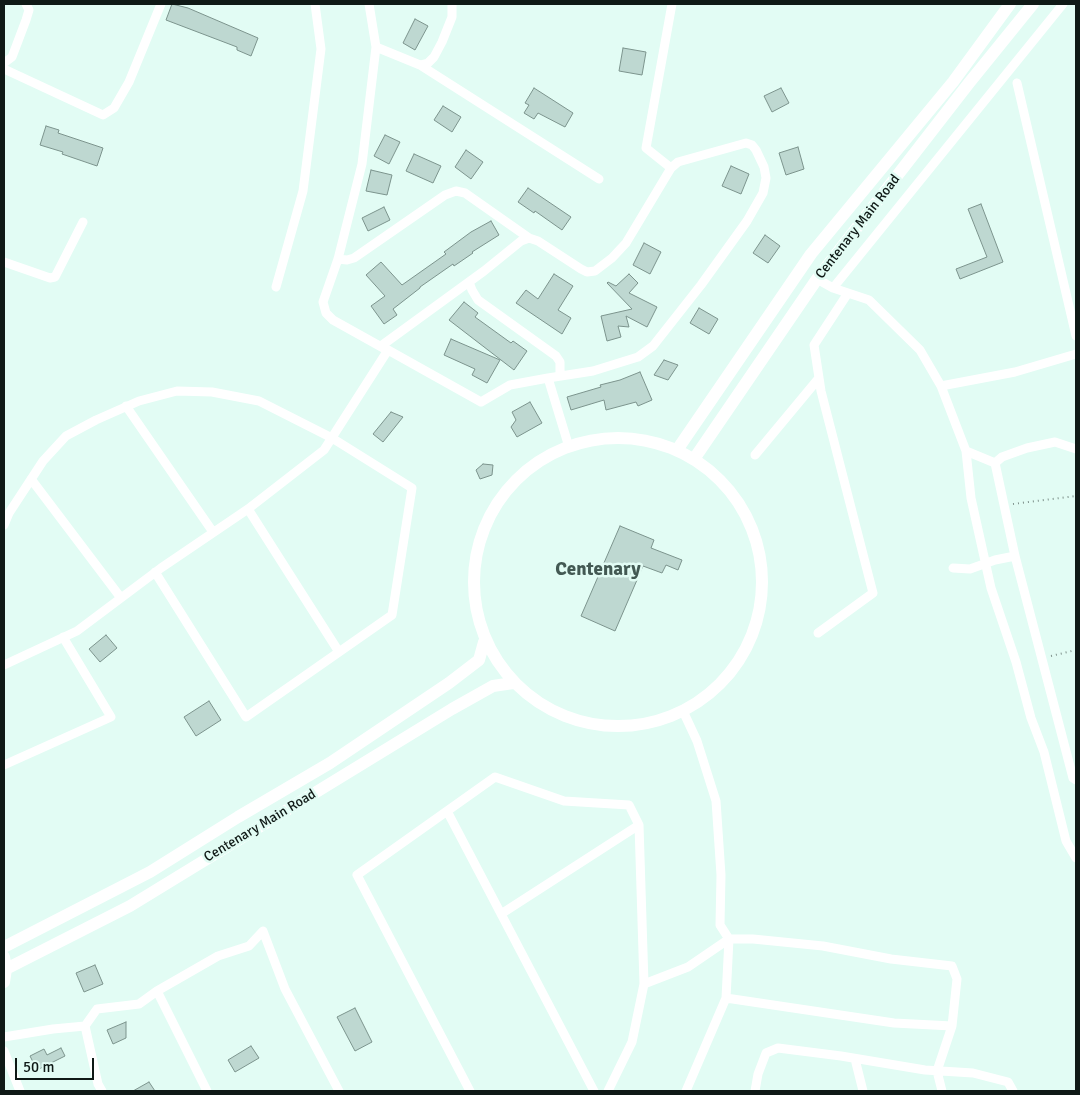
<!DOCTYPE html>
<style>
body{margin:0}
#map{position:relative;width:1080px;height:1095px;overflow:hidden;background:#e2fcf4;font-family:Signika,sans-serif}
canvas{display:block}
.frame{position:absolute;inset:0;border:5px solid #0f1916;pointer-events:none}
.scale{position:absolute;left:15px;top:1058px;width:79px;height:22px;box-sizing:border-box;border:2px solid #0f1916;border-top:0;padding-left:6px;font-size:15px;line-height:18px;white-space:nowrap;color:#0f1916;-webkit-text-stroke:4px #e2fcf4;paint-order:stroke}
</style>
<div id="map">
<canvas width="1080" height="1095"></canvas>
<div class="frame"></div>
<div class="scale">50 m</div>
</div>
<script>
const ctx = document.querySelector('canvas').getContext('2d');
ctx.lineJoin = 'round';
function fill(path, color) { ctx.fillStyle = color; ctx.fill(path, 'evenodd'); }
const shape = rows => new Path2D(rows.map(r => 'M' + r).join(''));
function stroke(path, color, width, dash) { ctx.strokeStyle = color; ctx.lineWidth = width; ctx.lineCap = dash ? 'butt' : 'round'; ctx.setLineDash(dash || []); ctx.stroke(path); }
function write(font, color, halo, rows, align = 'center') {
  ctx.font = font + ' Signika,sans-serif'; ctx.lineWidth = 5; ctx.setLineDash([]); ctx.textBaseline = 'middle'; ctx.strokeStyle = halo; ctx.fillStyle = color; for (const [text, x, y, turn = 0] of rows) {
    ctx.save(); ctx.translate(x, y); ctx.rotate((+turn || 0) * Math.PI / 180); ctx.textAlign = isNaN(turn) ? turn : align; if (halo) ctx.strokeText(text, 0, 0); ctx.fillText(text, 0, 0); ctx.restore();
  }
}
const building = shape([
 [172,4,188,8,258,38,251,56,237,50,237,47,166,20,172,4],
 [415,19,428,26,415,50,403,43,415,19],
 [623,48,646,52,642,75,619,71,623,48],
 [534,88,573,113,565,127,538,113,534,119,524,113,529,105,525,103,534,88],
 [781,88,789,103,772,112,764,96,781,88],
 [443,106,461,117,452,132,434,120,443,106],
 [46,126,59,130,58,133,103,148,97,166,62,154,63,152,40,145,46,126],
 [385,135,400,142,389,164,374,156,385,135],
 [798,147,804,169,786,175,779,153,798,147],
 [466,150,483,162,471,179,455,167,466,150],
 [414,154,441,166,433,183,406,171,414,154],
 [731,166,749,174,741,194,722,186,731,166],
 [371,170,392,175,387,195,366,191,371,170],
 [528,188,571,217,562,230,535,211,534,213,518,202,528,188],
 [981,204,1003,262,960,279,956,269,987,257,968,209,981,204],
 [384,207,390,220,368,231,362,218,384,207],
 [491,221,499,235,472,252,473,253,454,266,453,264,420,287,420,288,393,309,397,315,384,324,371,306,385,296,366,275,381,262,402,285,446,254,444,252,471,232,491,221],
 [765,235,780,246,768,263,753,253,765,235],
 [644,243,661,252,650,274,633,265,644,243],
 [554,274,573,286,558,310,571,318,562,334,516,303,526,290,538,299,554,274],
 [629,274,638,283,629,293,657,307,647,327,626,316,629,327,618,326,621,337,607,341,601,316,632,309,607,283,608,282,616,286,629,274],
 [464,302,478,313,475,317,511,343,513,341,527,351,514,370,449,320,464,302],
 [699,308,718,319,709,334,690,323,699,308],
 [451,339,500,360,487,383,472,375,475,369,444,355,451,339],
 [664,360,678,365,668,380,654,375,664,360],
 [640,372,652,400,638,406,636,402,606,410,604,400,571,410,567,397,601,387,600,385,620,380,640,372],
 [530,402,542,423,517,437,511,427,516,420,512,412,530,402],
 [391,412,403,417,383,442,373,434,391,412],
 [483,464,493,465,492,475,480,479,476,470,483,464],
 [620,526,654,540,651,548,682,560,678,570,666,565,662,573,643,566,615,631,581,616,620,526],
 [106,635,117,648,100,662,89,649,106,635],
 [209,701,221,720,196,736,184,717,209,701],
 [95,965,103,984,84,992,76,973,95,965],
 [355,1008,372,1042,355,1051,337,1017,355,1008],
 [126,1022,126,1038,113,1044,107,1030,126,1022],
 [251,1046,259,1058,235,1072,228,1060,251,1046],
 [61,1048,65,1056,37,1070,30,1056,44,1049,47,1055,61,1048],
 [149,1082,155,1091,133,1091,149,1082]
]);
const path = shape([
 [1013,504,1076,496],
 [1051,656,1076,650]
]);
const street = shape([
 [369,4,376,47,362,164,338,259,323,302,326,313,333,320,385,349],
 [376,47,420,65,428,63,434,57,442,42,452,17,452,4],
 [4,63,12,57,26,20,29,10,26,4],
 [420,65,599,179],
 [4,69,103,115,114,108,129,82,161,4],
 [1017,83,1076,336],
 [671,168,646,148,672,4],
 [338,259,347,260,354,258,445,195,456,191,465,193,529,238],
 [4,262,50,278,55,277,83,222],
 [817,279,833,288,869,300,920,350,941,386,1015,372,1076,354],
 [469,282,472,290,478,300,556,356,560,362,560,376],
 [276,287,303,191,321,49,315,4],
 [833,288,1063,4],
 [381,346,484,271,521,241,529,238,538,241,581,269,587,272,595,271,612,258,626,243,671,168,678,162,746,143,752,145,756,150,764,167,766,178,763,193,747,221,701,285,653,346,638,357,593,371,548,378],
 [941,386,966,451,995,463],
 [126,406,213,532],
 [1076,449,1055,442,1027,448,1002,457,995,463,1015,556,1073,778,1076,780],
 [966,451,971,498,991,588,1016,662,1031,718,1044,752,1066,841,1076,858],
 [755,455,819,378],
 [31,479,121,598],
 [248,509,339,652],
 [4,525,9,513,43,461,66,436,96,420,139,401,177,391,212,392,259,401,332,438,412,488,392,615,246,717,155,572],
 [953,568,970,569,995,560,1015,556],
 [818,633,873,593,821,391,814,345,848,293],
 [4,665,77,631,161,568,248,509,324,450,388,350,481,402,510,385,548,378,569,447],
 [683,711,697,741,716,801,721,875,720,925,729,939,753,939,823,946,891,959,952,966,957,979,952,1026,937,1071,942,1091],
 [4,765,111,717,63,637],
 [447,811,594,1091],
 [501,914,639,825],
 [644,984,688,967,729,939],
 [157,991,207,1091],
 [726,998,894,1023,952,1026],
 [85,1026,97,1009,139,1004,157,991,218,956,249,946,263,931,285,989,339,1091],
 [4,1037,53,1029,85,1026,98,1084,102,1091],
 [4,1051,20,1091],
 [855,1059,863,1091],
 [470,1091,357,875,495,777,564,801,629,805,639,825,644,984,632,1042,608,1091],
 [686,1091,726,998,729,939],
 [755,1091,758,1074,766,1053,778,1048,841,1056,925,1070,973,1073,1008,1082,1013,1091]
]);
const secondary = shape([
 '474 582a144 144 0 1 1 288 0a144 144 0 1 1-288 0Z',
 [677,450,811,254,953,82,1010,4],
 [694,459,817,279,969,83,1033,4],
 [4,947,150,872,238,817,330,763,449,683,479,660,484,642],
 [4,957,6,969,4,982],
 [6,969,130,906,452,709,493,686,513,683]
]);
const streetNames = [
 ["Centenary Main Road",858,227,-52],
 ["Centenary Main Road",260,826,-31]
];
const districtNames = [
 ["Centenary",598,570]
];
fill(building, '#bed8d1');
stroke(building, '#7c948d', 1);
stroke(path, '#7f928c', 2, [1, 4]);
stroke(street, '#fff', 9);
stroke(secondary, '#fff', 12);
write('14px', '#0f1916', '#e2fcf4', streetNames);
write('bold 19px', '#435953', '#e2fcf4', districtNames);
</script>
